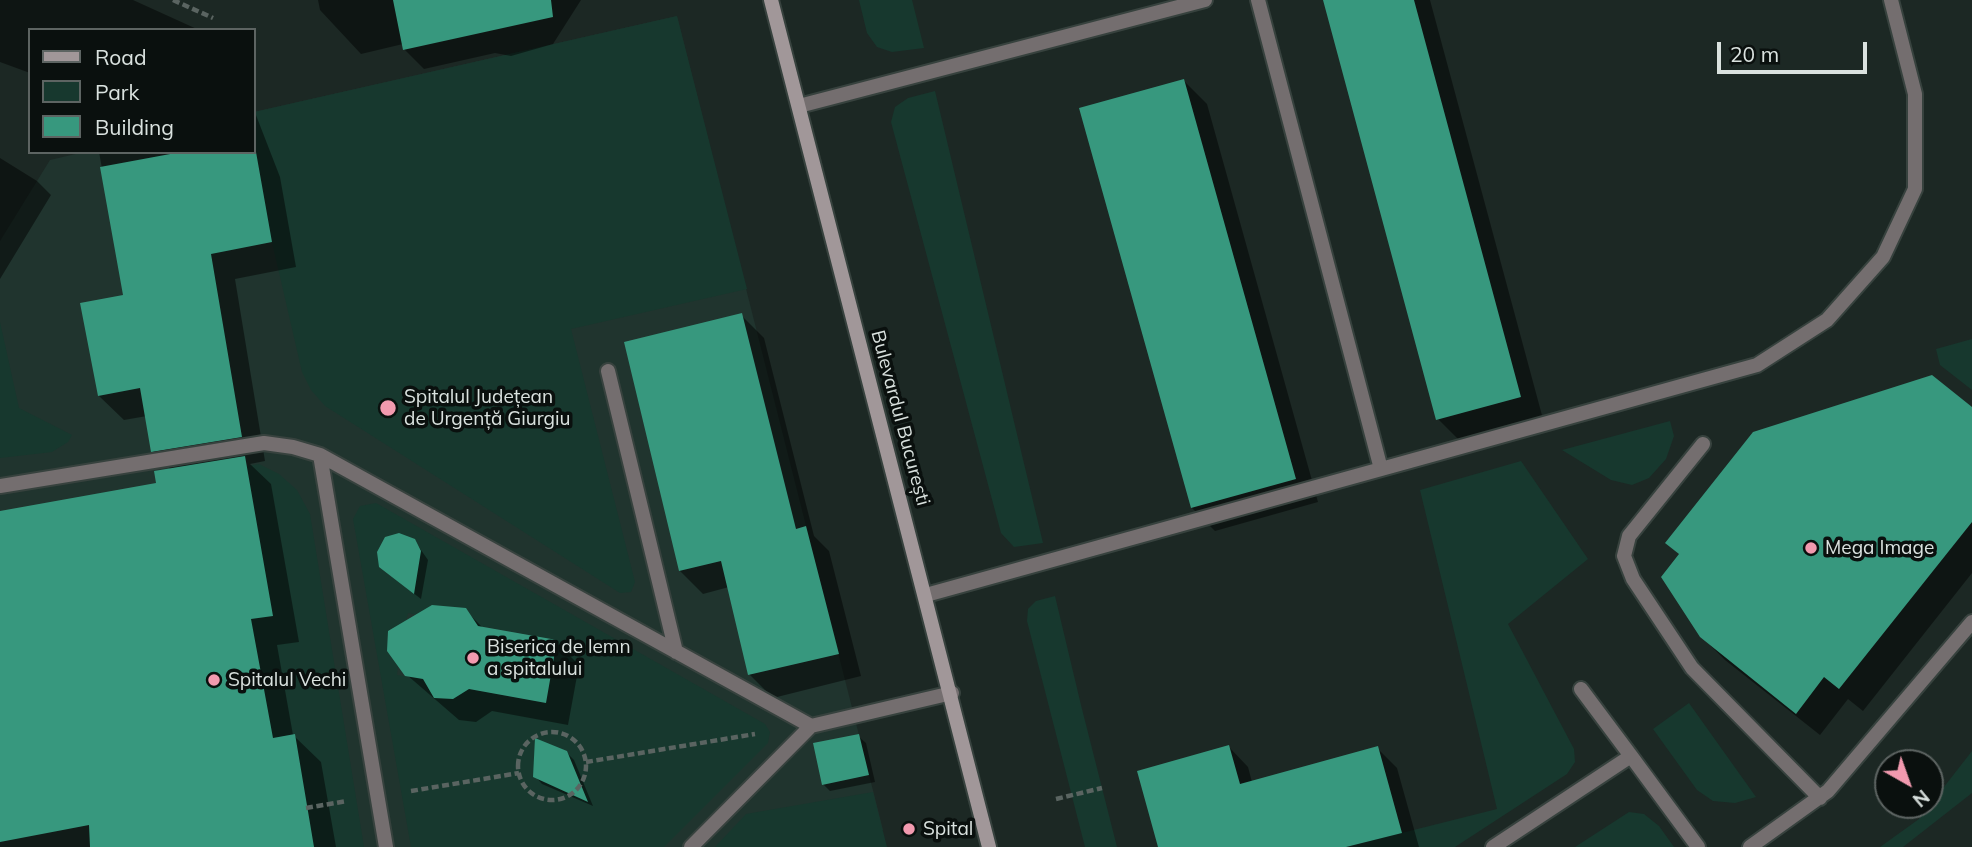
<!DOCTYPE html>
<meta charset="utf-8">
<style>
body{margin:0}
#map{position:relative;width:1972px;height:847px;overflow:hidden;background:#1c2824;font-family:Mulish,sans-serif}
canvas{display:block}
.legend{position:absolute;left:28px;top:28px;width:228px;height:126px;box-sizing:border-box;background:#0a100e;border:2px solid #5d6462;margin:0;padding:9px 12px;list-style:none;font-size:21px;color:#dae2df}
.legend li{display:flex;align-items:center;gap:14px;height:35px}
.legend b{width:35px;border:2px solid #5d6462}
.north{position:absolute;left:1874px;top:749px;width:70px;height:70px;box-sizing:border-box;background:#0a100e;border:2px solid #5d6462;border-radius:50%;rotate:140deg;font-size:19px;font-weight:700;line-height:28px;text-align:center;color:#dae2df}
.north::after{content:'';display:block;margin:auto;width:24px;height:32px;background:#f29aaf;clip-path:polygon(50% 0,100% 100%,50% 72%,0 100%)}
.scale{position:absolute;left:1717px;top:42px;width:150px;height:32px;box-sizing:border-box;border:4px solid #dae2df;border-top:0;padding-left:9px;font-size:21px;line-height:24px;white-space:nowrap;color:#dae2df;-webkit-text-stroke:5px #0a100e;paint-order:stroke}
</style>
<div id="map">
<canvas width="1972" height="847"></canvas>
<ul class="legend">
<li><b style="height:9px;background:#a19799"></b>Road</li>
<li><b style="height:19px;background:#17382e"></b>Park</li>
<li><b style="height:19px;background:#37987e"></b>Building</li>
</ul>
<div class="north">N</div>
<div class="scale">20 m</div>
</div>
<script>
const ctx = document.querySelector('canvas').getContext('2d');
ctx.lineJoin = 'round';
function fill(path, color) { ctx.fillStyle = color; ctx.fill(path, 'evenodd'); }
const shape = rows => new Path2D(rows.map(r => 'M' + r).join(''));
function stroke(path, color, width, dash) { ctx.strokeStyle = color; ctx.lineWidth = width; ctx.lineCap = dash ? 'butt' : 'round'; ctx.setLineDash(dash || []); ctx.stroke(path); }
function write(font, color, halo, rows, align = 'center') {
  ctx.font = font + ' Mulish,sans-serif'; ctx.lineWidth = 7; ctx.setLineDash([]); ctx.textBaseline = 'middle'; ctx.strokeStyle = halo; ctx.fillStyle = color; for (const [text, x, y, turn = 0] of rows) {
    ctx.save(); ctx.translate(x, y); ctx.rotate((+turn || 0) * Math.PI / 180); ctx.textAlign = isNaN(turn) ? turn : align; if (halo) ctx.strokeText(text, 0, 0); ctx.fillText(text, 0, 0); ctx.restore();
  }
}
const built = shape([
 [677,16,883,830,785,847,0,847,0,241,50,160,84,152,254,152,254,112]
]);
const green = shape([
 [859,0,912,0,924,48,892,52,877,47,867,33],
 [677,16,747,289,571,329,635,582,631,592,620,593,325,406,311,390,302,372,272,242,254,138,254,112],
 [935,91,1043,543,1014,547,1001,533,891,122,895,107,908,98],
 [0,322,19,408,72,435,68,442,52,452,0,458],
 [1972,339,1972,390,1940,365,1936,349],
 [1670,421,1674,436,1666,459,1649,478,1632,485,1611,480,1562,450],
 [1521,461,1588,559,1508,624,1574,749,1575,762,1567,774,1455,847,1346,847,1497,809,1420,490],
 [259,464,279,474,297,490,310,514,364,847,314,847,295,734,273,738,251,619,273,615,247,466],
 [376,503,765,724,770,732,768,743,664,847,411,847,353,519,360,506],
 [399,533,414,539,421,551,418,567,406,577,391,577,380,567,377,552,385,537],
 [408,613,556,640,545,703,469,689,453,699,434,698,423,679,397,675,398,666,387,651,388,631,406,621],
 [1055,596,1081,705,1117,847,1085,847,1027,621,1028,609,1036,601],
 [1689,703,1756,797,1735,803,1713,801,1697,790,1653,729],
 [1972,751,1972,793,1903,847,1880,847,1919,819],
 [873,792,887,847,715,847,746,814],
 [1629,812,1644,814,1659,826,1674,847,1575,847]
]);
const shadow = shape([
 [0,0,133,0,199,30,30,30,30,73,0,62],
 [318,0,581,0,553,44,511,56,495,53,424,69,404,49,403,44,361,54,320,10],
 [1325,0,1430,0,1543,419,1461,442,1438,419],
 [1184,81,1207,104,1318,502,1215,531,1192,508],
 [254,110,280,177,296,267,235,279,265,461,250,464,271,484,299,642,277,645,293,735,321,762,336,847,0,847,0,513,158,484,171,470,153,451,147,416,124,420,99,396,125,296,99,152,254,152],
 [0,158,37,181,51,195,0,279],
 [741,315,764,338,814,536,829,551,861,676,773,698,750,675,729,587,703,594,680,571],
 [1972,409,1972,573,1863,711,1848,699,1820,735,1725,660,1701,636,1680,555,1667,542],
 [414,540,428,560,421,599,389,574],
 [465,610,484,629,556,642,579,665,568,725,492,711,476,722,459,720,407,675],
 [858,736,866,743,875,782,830,791,823,784],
 [1229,747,1248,767,1252,782,1377,748,1397,768,1419,847,1160,847],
 [566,752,574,760,593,806,542,784,535,776]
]);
const building = shape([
 [393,0,551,0,553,17,403,50],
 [1323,0,1414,0,1521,397,1436,420],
 [1184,79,1296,479,1191,508,1079,108],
 [181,152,256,152,272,242,211,254,242,437,151,452,140,388,98,396,80,303,123,295,100,167],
 [742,313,796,529,806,526,839,654,748,675,721,561,679,571,624,342],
 [1932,375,1972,407,1972,522,1839,689,1824,677,1796,714,1700,637,1661,577,1679,554,1665,543,1753,432],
 [245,456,273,616,251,619,273,738,295,734,314,847,90,847,89,825,0,842,0,511,156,483,154,471],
 [399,533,415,539,421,551,414,594,379,567,377,552,385,537],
 [432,605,466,608,478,626,557,640,546,703,469,689,453,699,434,698,423,679,405,676,387,651,388,631],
 [859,734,869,775,822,785,813,743],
 [535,738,567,751,588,802,533,777],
 [1229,745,1240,784,1378,746,1402,833,1346,847,1158,847,1137,771]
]);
const path = shape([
 [173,0,213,18],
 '518 766a34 34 0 1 1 68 0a34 34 0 1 1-68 0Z',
 [586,762,755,734],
 [411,791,519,773],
 [1056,799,1102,788],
 [306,808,347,801]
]);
const service = shape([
 [1258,0,1381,469],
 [799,106,1205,0],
 [608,371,676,652],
 [1703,444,1629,536,1624,556,1633,579,1692,668,1820,798],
 [320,455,386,847],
 [0,486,264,443,293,447,320,455,811,726],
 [926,595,1757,365,1827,320,1883,257,1915,189,1915,94,1891,0],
 [1581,689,1631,756],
 [691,847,811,726,952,693],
 [1493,847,1631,756,1698,847],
 [1750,847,1828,791,1972,622]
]);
const secondary = shape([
 [771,0,989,847]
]);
const markers = [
 [388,408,9,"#f29aaf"],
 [1811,548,7,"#f29aaf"],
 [473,658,7,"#f29aaf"],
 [214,680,7,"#f29aaf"],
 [909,829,7,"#f29aaf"]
];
const poiNames = [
 ["Spitalul Județean",404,397],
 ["de Urgență Giurgiu",404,419],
 ["Mega Image",1825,548],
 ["Biserica de lemn",487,647],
 ["a spitalului",487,669],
 ["Spitalul Vechi",228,680],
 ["Spital",923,829]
];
const streetNames = [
 ["Bulevardul București",900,418,75]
];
fill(built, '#20342e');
fill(green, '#17382e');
fill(shadow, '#0007');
fill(building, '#37987e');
stroke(service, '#37423e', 18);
stroke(secondary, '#37423e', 18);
stroke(path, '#5a6461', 4.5, [7, 3.5]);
stroke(service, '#746e6f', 14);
stroke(secondary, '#a19799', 14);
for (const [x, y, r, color] of markers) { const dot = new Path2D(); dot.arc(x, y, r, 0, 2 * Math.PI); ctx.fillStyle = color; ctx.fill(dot); stroke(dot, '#0a100e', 2.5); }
write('19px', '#dae2df', '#0a100e', poiNames, 'left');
write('19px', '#dae2df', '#0a100e', streetNames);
</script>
